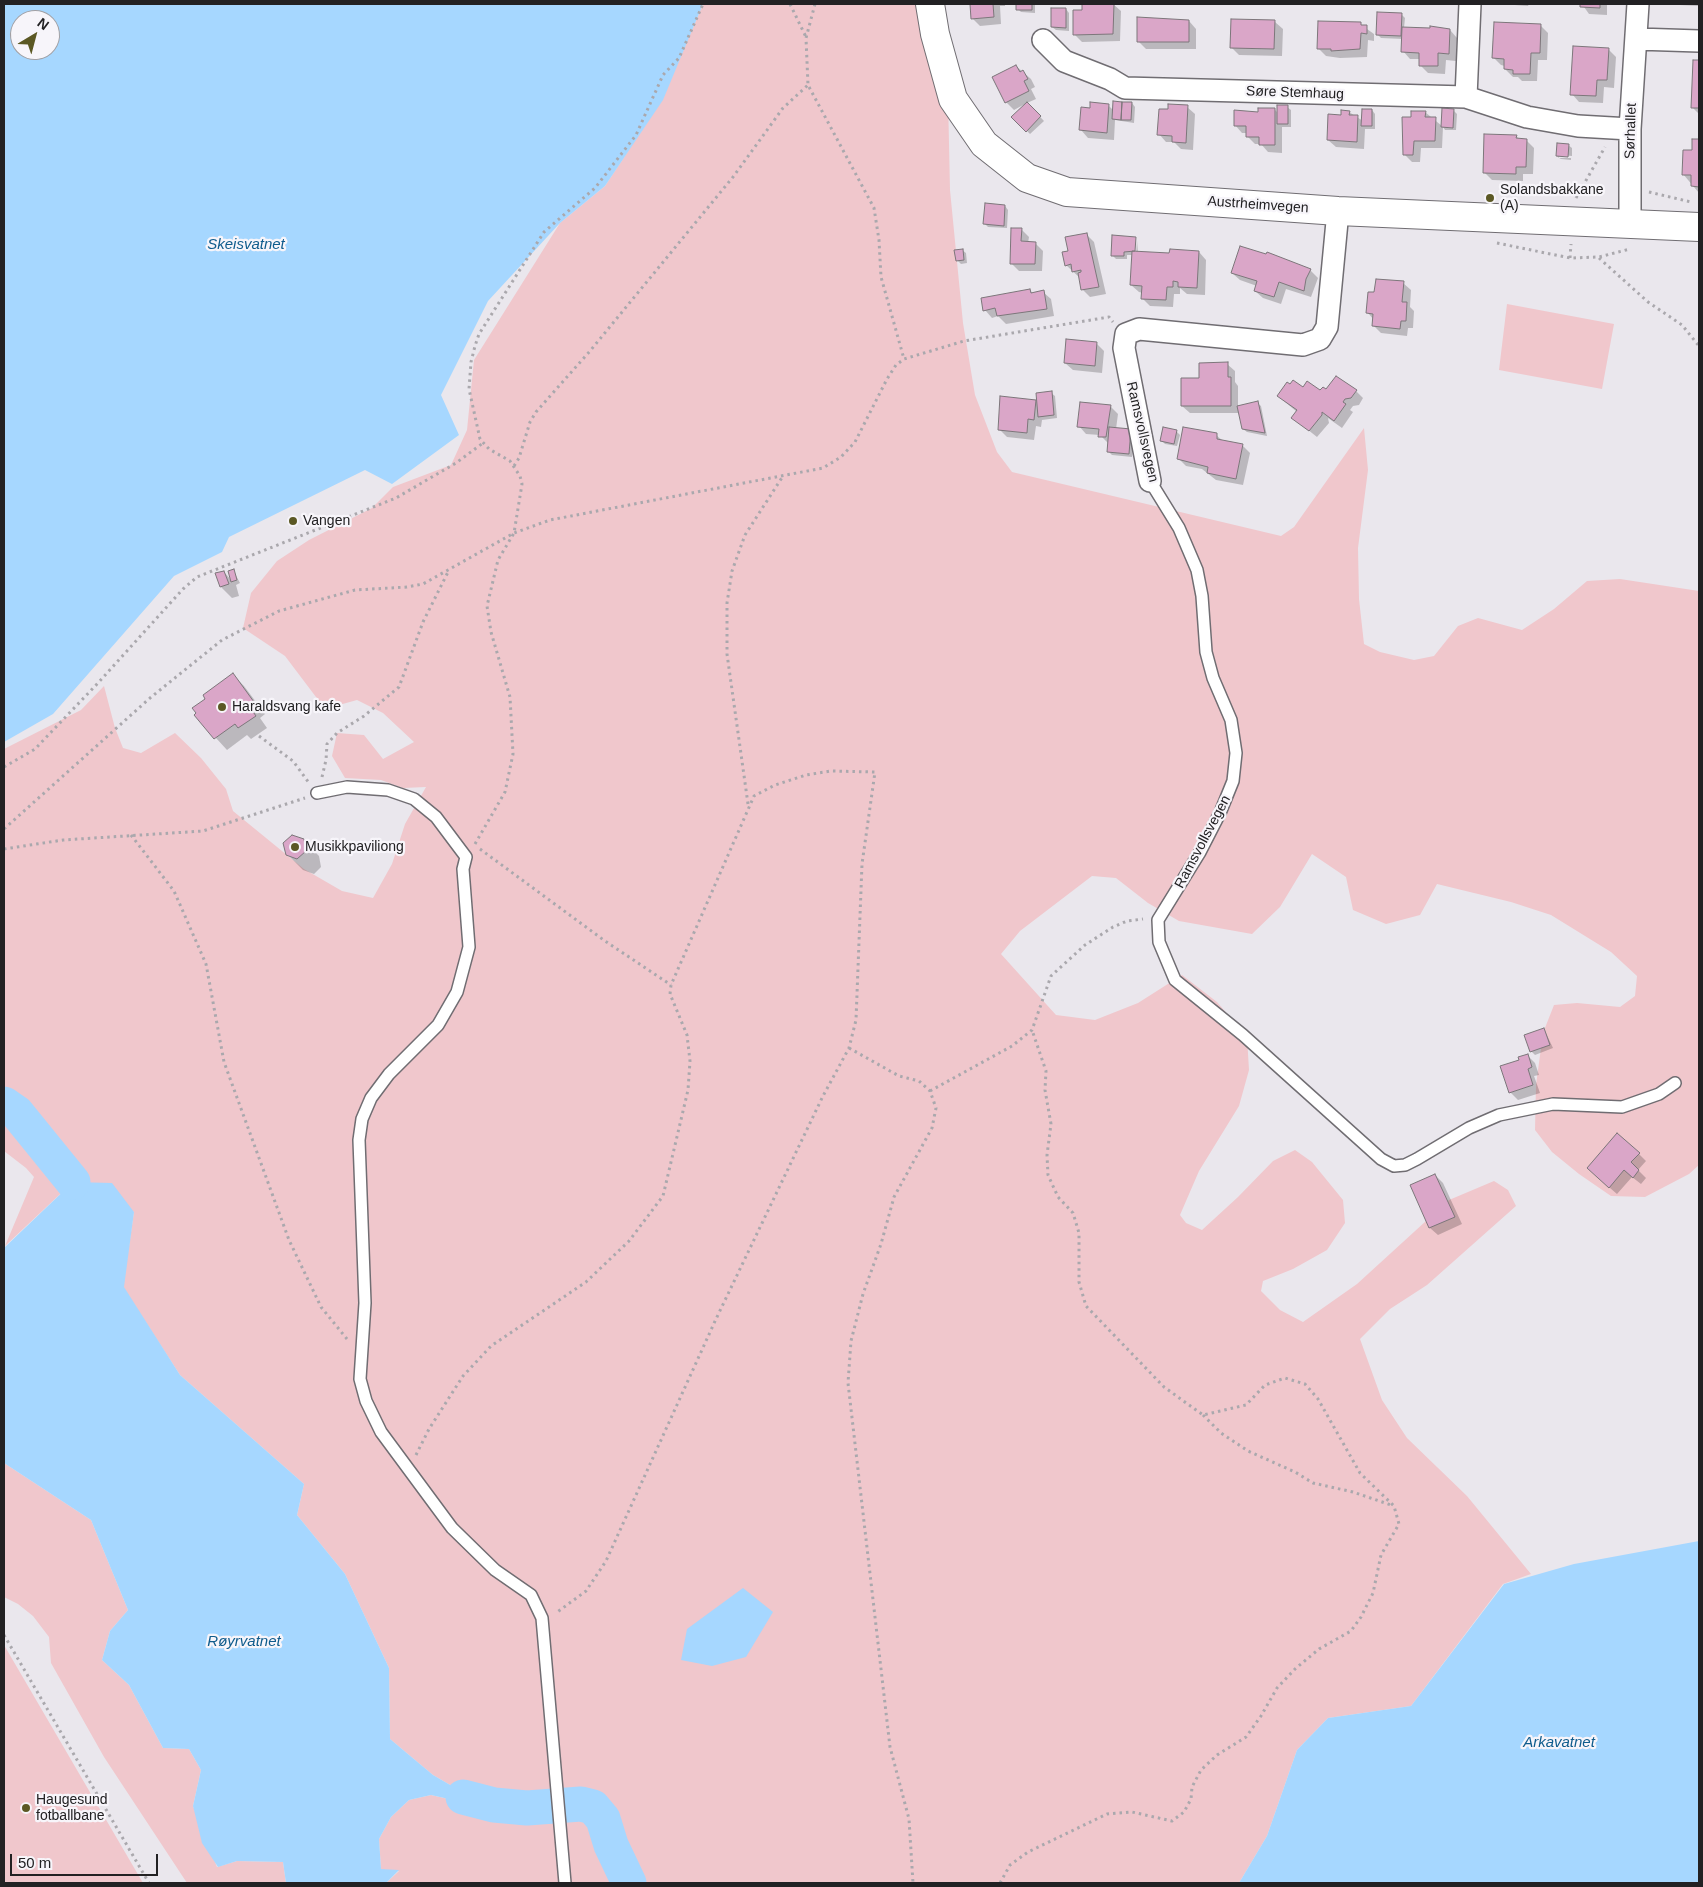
<!DOCTYPE html>
<meta charset="utf-8">
<style>
body{margin:0}
#map{position:relative;width:1703px;height:1887px;overflow:hidden;background:#eae7ed;font-family:Helvetica,sans-serif}
canvas{display:block}
.frame{position:absolute;inset:0;border:5px solid #222123;pointer-events:none}
.north{position:absolute;left:10px;top:10px;width:50px;height:50px;box-sizing:border-box;background:#f7f5fa;border:1px solid #a2a0a4;border-radius:50%;rotate:37deg;font-size:14px;font-weight:700;line-height:20px;text-align:center;color:#222123}
.north::after{content:'';display:block;margin:auto;width:18px;height:22px;background:#5b5824;clip-path:polygon(50% 0,100% 100%,50% 72%,0 100%)}
.scale{position:absolute;left:10px;top:1854px;width:148px;height:22px;box-sizing:border-box;border:2px solid #222123;border-top:0;padding-left:6px;font-size:15px;line-height:18px;white-space:nowrap;color:#222123;-webkit-text-stroke:4px #f7f5fa;paint-order:stroke}
</style>
<div id="map">
<canvas width="1703" height="1887"></canvas>
<div class="frame"></div>
<div class="north">N</div>
<div class="scale">50 m</div>
</div>
<script>
const ctx = document.querySelector('canvas').getContext('2d');
ctx.lineJoin = 'round';
function fill(path, color) { ctx.fillStyle = color; ctx.fill(path, 'evenodd'); }
const shape = rows => new Path2D(rows.map(r => 'M' + r).join(''));
function stroke(path, color, width, dash) { ctx.strokeStyle = color; ctx.lineWidth = width; ctx.lineCap = dash ? 'butt' : 'round'; ctx.setLineDash(dash || []); ctx.stroke(path); }
function write(font, color, halo, rows, align = 'center') {
  ctx.font = font + ' Helvetica,sans-serif'; ctx.lineWidth = 4.5; ctx.setLineDash([]); ctx.textBaseline = 'middle'; ctx.strokeStyle = halo; ctx.fillStyle = color; for (const [text, x, y, turn = 0] of rows) {
    ctx.save(); ctx.translate(x, y); ctx.rotate((+turn || 0) * Math.PI / 180); ctx.textAlign = isNaN(turn) ? turn : align; if (halo) ctx.strokeText(text, 0, 0); ctx.fillText(text, 0, 0); ctx.restore();
  }
}
const green = shape([
 [703,4,923,4,948,97,950,190,963,323,975,395,997,452,1012,472,1281,536,1294,527,1364,428,1368,470,1358,548,1359,599,1364,644,1380,652,1414,660,1434,656,1458,626,1478,618,1522,630,1554,609,1587,581,1620,579,1699,591,1699,1165,1689,1174,1645,1197,1611,1196,1579,1174,1552,1152,1535,1130,1536,1085,1543,1033,1554,1005,1577,1003,1620,1007,1635,996,1637,976,1611,952,1551,915,1511,902,1437,884,1420,915,1386,924,1353,910,1346,877,1312,854,1280,907,1252,934,1179,921,1148,903,1116,878,1092,876,1020,931,1001,954,1056,1015,1095,1020,1138,1003,1182,975,1217,1002,1247,1037,1249,1070,1239,1106,1199,1171,1180,1215,1186,1223,1202,1230,1238,1197,1273,1161,1295,1150,1312,1162,1343,1200,1345,1223,1327,1250,1293,1269,1263,1281,1261,1291,1280,1310,1303,1322,1357,1284,1449,1200,1494,1181,1508,1190,1516,1206,1427,1285,1390,1309,1360,1339,1382,1400,1407,1438,1467,1496,1531,1574,1503,1584,1411,1706,1328,1718,1297,1750,1267,1836,1239,1883,386,1883,399,1871,381,1870,379,1839,391,1817,409,1800,431,1795,457,1801,464,1793,433,1775,390,1739,389,1668,345,1574,297,1515,304,1484,180,1375,123,1287,134,1212,73,1182,5,1246,34,1177,26,1168,4,1151,4,749,81,710,104,686,115,728,123,748,141,753,175,733,201,758,226,789,233,811,304,869,342,891,373,898,392,864,405,824,426,787,403,788,381,780,345,778,332,756,337,733,364,735,383,759,414,742,383,713,357,700,339,705,319,701,285,656,243,628,251,593,277,561,309,540,372,508,393,487,451,465,467,430,474,360,560,223,605,186,662,100],
 [1507,304,1614,324,1602,389,1499,370],
 [4,1463,91,1520,128,1610,110,1631,102,1660,129,1685,163,1748,189,1749,201,1770,193,1806,217,1867,237,1861,283,1862,286,1883,187,1883,104,1757,51,1663,49,1637,33,1616,18,1604,4,1597],
 [4,1645,143,1883,4,1883]
]);
const water = shape([
 [4,4,703,4,663,100,605,186,560,223,488,301,441,395,459,435,392,484,365,470,229,537,222,552,174,576,53,714,4,742],
 [20,20,50,20,50,50,20,50],
 [73,1182,112,1183,134,1212,124,1287,180,1375,304,1484,297,1515,345,1574,389,1668,390,1739,433,1775,464,1793,462,1802,431,1795,409,1800,391,1817,379,1839,381,1869,399,1870,386,1883,286,1883,283,1862,237,1861,218,1867,202,1843,193,1806,201,1770,189,1749,163,1748,129,1685,102,1660,110,1631,128,1610,91,1520,4,1463,4,1248],
 [1699,1541,1699,1883,1239,1883,1267,1836,1297,1750,1328,1718,1411,1706,1504,1584,1574,1564],
 [743,1588,773,1612,746,1657,712,1666,681,1660,687,1629]
]);
const shadow = shape([
 [971,4,1005,4,1005,6,1000,6,1001,24,980,26,972,18],
 [1018,4,1035,4,1035,13,1021,12,1018,9],
 [1083,4,1113,4,1121,11,1120,41,1082,42,1074,34,1083,11],
 [1501,4,1529,4,1528,6],
 [1582,4,1610,4,1607,5,1607,15,1589,14],
 [1677,4,1699,4,1699,6,1679,5],
 [1066,9,1069,13,1069,31,1056,30,1052,27],
 [1401,14,1405,18,1404,28,1442,28,1450,30,1457,38,1456,61,1446,60,1445,74,1428,73,1420,65,1420,59,1410,59,1403,51,1403,39,1381,38,1377,34],
 [1139,19,1189,21,1196,29,1196,49,1146,49,1138,41],
 [1275,22,1283,29,1282,56,1239,55,1231,47],
 [1360,24,1374,34,1374,41,1368,40,1367,57,1340,58,1326,56,1318,48],
 [1540,25,1548,33,1547,60,1538,60,1537,81,1522,81,1518,77,1513,77,1505,69,1505,66,1501,65,1494,58],
 [1608,49,1616,57,1614,88,1604,87,1603,103,1579,102,1572,94],
 [1694,61,1699,62,1699,114,1693,108],
 [1016,66,1031,79,1035,87,1031,89,1036,99,1027,103,1044,121,1030,134,1013,117,1025,104,1014,110,1006,102,994,78],
 [1132,103,1135,107,1134,123,1115,120,1114,140,1088,138,1081,130,1091,109,1108,105,1114,111],
 [1187,107,1195,114,1193,150,1181,149,1174,142,1166,142,1159,134],
 [1287,107,1291,110,1291,127,1282,127,1282,153,1268,152,1261,144,1255,144,1247,136,1247,133,1242,133,1235,125,1259,113,1274,109,1278,113],
 [1372,110,1375,114,1375,129,1365,129,1364,149,1336,147,1328,140,1342,116,1349,112,1363,121],
 [1453,110,1457,114,1456,130,1445,130,1443,127,1442,148,1421,148,1420,162,1412,162,1404,154,1403,118,1412,118,1425,112,1442,126],
 [1516,136,1520,140,1526,140,1534,148,1533,174,1523,174,1523,181,1492,180,1484,172],
 [1693,140,1699,140,1699,193,1683,174,1693,152],
 [1568,145,1572,148,1572,156,1559,155,1559,158,1557,156],
 [1559,158,1571,158,1571,160,1561,159],
 [1005,206,1008,210,1007,228,988,227,984,223],
 [1021,229,1029,237,1028,243,1035,243,1043,251,1042,271,1019,271,1011,263],
 [1086,234,1094,242,1106,294,1090,297,1082,289,1080,278,1066,265,1069,252],
 [1135,238,1134,257,1136,257,1137,240,1138,253,1171,254,1199,252,1206,260,1205,295,1187,294,1180,288,1180,294,1174,294,1173,307,1150,306,1142,298,1143,293,1139,292,1131,285,1133,255,1127,255,1127,259,1116,259,1112,255],
 [962,250,966,253,967,263,961,264,957,260],
 [1267,253,1310,270,1318,278,1311,297,1286,289,1281,304,1263,298,1255,291,1257,286,1240,280,1232,273,1266,256],
 [1403,283,1411,290,1410,307,1414,311,1413,328,1408,328,1407,336,1381,333,1374,326,1374,320,1368,313,1375,294],
 [1030,290,1033,294,1043,292,1051,299,1054,316,1006,324,998,316,992,318,985,310],
 [1096,343,1104,351,1102,373,1073,370,1065,363],
 [1227,364,1235,371,1235,382,1238,386,1238,407,1257,403,1261,406,1267,436,1247,432,1243,429,1240,413,1190,413,1182,406,1201,379],
 [1304,388,1321,392,1356,391,1363,398,1359,405,1353,406,1350,410,1353,412,1342,428,1328,418,1329,423,1317,437,1293,418,1297,412,1278,396],
 [1051,393,1055,396,1057,418,1042,420,1041,427,1036,426,1034,440,1007,437,999,429,1036,401,1038,404],
 [1110,406,1118,414,1116,429,1134,433,1132,457,1112,455,1109,452,1109,444,1100,435,1086,434,1079,426],
 [1176,431,1180,435,1177,446,1165,444,1161,440],
 [1216,435,1223,441,1242,445,1250,453,1243,485,1216,480,1202,469,1186,466,1178,458],
 [233,570,240,583,236,585,239,596,232,598,221,587,224,572,232,581],
 [233,675,244,686,265,714,260,718,267,728,251,739,247,735,227,750,195,715,207,699],
 [303,840,319,856,321,867,314,874,303,870,287,854],
 [1544,1029,1553,1048,1535,1055,1531,1051],
 [1527,1055,1535,1063,1539,1075,1534,1076,1540,1093,1518,1100,1510,1092,1520,1061],
 [1639,1154,1646,1161,1638,1170,1646,1178,1641,1184,1632,1177,1617,1194,1596,1176],
 [1435,1175,1443,1183,1462,1224,1438,1235,1430,1228,1411,1186]
]);
const river = shape([
 [4,1104,17,1113,73,1182],
 [463,1797,494,1805,527,1808,581,1804,593,1807,603,1819,611,1845,629,1883]
]);
const building = shape([
 [970,4,993,4,994,17,971,19,970,4],
 [1016,4,1032,4,1032,10,1016,10,1016,4],
 [1082,4,1114,4,1113,34,1073,35,1073,10,1082,10,1082,4],
 [1580,4,1600,4,1600,8,1580,7,1580,4],
 [1051,8,1066,8,1066,28,1051,27,1051,8],
 [1377,12,1402,13,1401,36,1376,35,1377,12],
 [1137,17,1189,20,1189,42,1137,42,1137,17],
 [1231,19,1275,20,1274,49,1230,48,1231,19],
 [1318,21,1361,22,1361,25,1367,25,1367,34,1361,33,1360,49,1331,51,1331,49,1317,49,1318,21],
 [1494,22,1541,24,1540,53,1531,53,1530,74,1513,74,1513,70,1504,69,1504,59,1492,58,1494,22],
 [1430,26,1450,29,1449,54,1438,53,1438,66,1419,66,1419,53,1401,52,1402,27,1430,28,1430,26],
 [1573,46,1609,48,1607,80,1597,80,1596,96,1570,95,1573,46],
 [1693,60,1699,60,1699,108,1691,108,1693,60],
 [1016,65,1020,72,1023,70,1028,79,1024,81,1029,91,1005,103,992,77,1016,65],
 [1113,101,1122,102,1121,120,1112,119,1113,101],
 [1027,102,1041,116,1026,132,1011,117,1027,102],
 [1090,102,1109,104,1107,133,1079,130,1081,107,1090,108,1090,102],
 [1122,102,1132,102,1131,120,1121,120,1122,102],
 [1168,104,1188,105,1186,143,1172,142,1172,136,1157,135,1159,109,1168,109,1168,104],
 [1277,105,1288,105,1288,124,1277,124,1277,105],
 [1258,108,1275,108,1275,145,1259,145,1259,137,1246,137,1246,126,1234,126,1234,110,1258,112,1258,108],
 [1442,108,1454,109,1453,128,1441,127,1442,108],
 [1362,109,1372,109,1372,126,1361,126,1362,109],
 [1341,110,1350,111,1349,115,1358,115,1357,142,1327,140,1328,114,1341,115,1341,110],
 [1411,111,1426,111,1425,117,1436,117,1435,141,1414,141,1413,155,1403,155,1402,117,1411,117,1411,111],
 [1484,134,1517,135,1516,138,1527,139,1526,167,1516,167,1516,174,1483,173,1484,134],
 [1692,139,1699,139,1699,187,1691,186,1691,175,1682,175,1683,150,1692,150,1692,139],
 [1557,143,1569,144,1568,157,1556,156,1557,143],
 [985,203,1005,205,1004,226,983,224,985,203],
 [1011,228,1022,228,1021,241,1036,242,1035,264,1010,264,1011,228],
 [1087,233,1099,287,1081,290,1078,273,1081,272,1081,270,1072,272,1071,264,1065,266,1062,252,1068,251,1065,237,1087,233],
 [1112,235,1136,237,1135,251,1124,252,1124,256,1111,256,1112,235],
 [1240,246,1266,254,1267,252,1311,269,1306,279,1304,291,1279,282,1274,297,1254,291,1257,281,1231,273,1240,246],
 [963,249,964,260,956,261,954,250,963,249],
 [1170,249,1199,251,1197,288,1178,287,1178,282,1173,281,1173,287,1167,287,1166,300,1141,299,1142,286,1130,285,1132,251,1169,253,1170,249],
 [1376,279,1404,281,1402,302,1407,302,1406,321,1401,321,1400,329,1372,326,1373,314,1366,313,1368,292,1374,292,1376,279],
 [1030,289,1031,293,1044,290,1047,309,997,316,995,308,983,311,981,298,1030,289],
 [1066,339,1097,342,1095,366,1064,363,1066,339],
 [1228,362,1228,377,1231,377,1231,406,1181,406,1181,378,1199,378,1199,363,1228,362],
 [1336,376,1357,390,1351,398,1345,399,1343,402,1346,404,1334,421,1322,412,1322,415,1309,431,1291,418,1297,410,1277,396,1287,382,1290,384,1293,380,1303,387,1307,381,1320,390,1323,387,1326,389,1336,376],
 [1052,391,1054,415,1038,417,1036,393,1052,391],
 [1000,396,1036,400,1034,420,1028,419,1027,433,998,430,1000,396],
 [1258,401,1265,433,1242,429,1237,406,1258,401],
 [1080,402,1111,405,1106,437,1098,437,1099,429,1077,427,1080,402],
 [1109,427,1131,429,1129,454,1107,452,1109,427],
 [1163,427,1177,430,1174,444,1160,441,1163,427],
 [1183,427,1217,433,1217,439,1243,444,1236,479,1207,473,1208,467,1177,459,1183,427],
 [234,569,237,580,231,582,228,571,234,569],
 [224,571,229,584,220,587,215,573,224,571],
 [233,673,254,702,249,706,256,716,238,728,235,724,214,739,194,715,196,713,192,708,205,699,203,695,233,673],
 [292,835,304,839,306,851,297,859,286,855,283,843,292,835],
 [1544,1028,1550,1045,1530,1052,1524,1035,1544,1028],
 [1528,1054,1532,1067,1528,1069,1533,1085,1509,1093,1500,1066,1519,1060,1518,1057,1528,1054],
 [1617,1133,1640,1153,1631,1162,1639,1170,1633,1178,1624,1170,1609,1188,1587,1168,1617,1133],
 [1435,1174,1455,1217,1429,1228,1410,1185,1435,1174]
]);
const path = shape([
 [790,4,806,37],
 [815,4,806,38,808,85,874,208,879,240,881,277,904,359],
 [1649,192,1691,202],
 [1576,198,1605,147],
 [1497,243,1570,258,1599,257,1630,249],
 [1570,258,1571,244],
 [1599,258,1648,302,1682,325,1699,346],
 [514,466,519,458,530,422,536,412,590,351,733,177,783,108,808,85],
 [259,736,293,761,309,783],
 [4,767,35,749,98,683,183,589,197,577,396,498,456,463,483,443],
 [322,777,326,760,327,744,337,733,364,716,399,687,423,622,449,570],
 [748,804,727,654,727,603,732,571,745,535,783,476],
 [4,829,150,698,222,640,279,611,355,590,407,587,423,584,514,533,550,520,823,468,841,457,855,442,887,379,896,365,904,359,964,341,1109,317,1113,322],
 [131,835,174,891,206,964,224,1062,289,1240,321,1307,347,1339],
 [475,844,505,792,513,754,510,697,491,632,487,606,498,560,514,533,522,484,520,476,510,461,489,449,480,439,469,389,471,362,475,346,479,334,544,232,595,188,636,135,663,75,679,58,703,4],
 [4,849,63,840,203,831,305,798],
 [480,849,605,941,671,985],
 [849,1048,899,1076,919,1081,930,1091,936,1108,932,1128,894,1197,881,1244,863,1294,851,1341,848,1383,890,1747,909,1819,913,1883],
 [930,1091,1012,1046,1032,1030,1051,976,1085,945,1113,927,1127,921,1143,919],
 [1203,1415,1221,1433,1248,1451,1295,1472,1313,1483,1353,1492,1391,1505],
 [416,1455,429,1429,463,1376,491,1346,586,1282,629,1241,663,1196,688,1090,690,1061,687,1035,670,994,671,985,754,796,775,785,806,775,831,771,875,772,862,864,856,1020,849,1048,823,1096,716,1319,606,1561,586,1591,556,1613],
 [4,1635,149,1883],
 [1000,1883,1010,1865,1028,1852,1107,1814,1132,1812,1172,1821,1184,1812,1191,1799,1192,1787,1201,1770,1217,1755,1246,1737,1261,1716,1277,1688,1295,1669,1319,1649,1351,1631,1361,1617,1373,1593,1381,1555,1399,1524,1394,1506,1360,1473,1318,1399,1305,1384,1285,1378,1265,1385,1246,1405,1203,1415,1164,1387,1086,1306,1079,1282,1079,1233,1073,1213,1058,1197,1048,1175,1047,1155,1051,1124,1045,1090,1046,1071,1032,1030]
]);
const service = shape([
 [1150,481,1179,528,1197,570,1202,596,1206,652,1213,678,1231,720,1236,753,1233,781,1220,813,1200,852,1158,920,1159,942,1175,980,1243,1035,1381,1159,1394,1166,1405,1165,1417,1159,1469,1128,1499,1115,1553,1104,1622,1107,1659,1094,1675,1083],
 [317,793,347,787,388,790,414,799,436,817,466,857,463,869,469,947,457,992,438,1025,389,1074,371,1098,362,1119,359,1140,365,1303,360,1379,366,1401,381,1432,452,1528,495,1570,531,1595,542,1618,565,1883]
]);
const minor = shape([
 [1637,39,1699,41],
 [1043,40,1064,61,1110,79,1125,88,1466,97,1527,117,1578,126,1630,129],
 [1466,97,1470,4],
 [1630,224,1630,129,1638,4],
 [1150,481,1124,348,1126,334,1139,329,1303,345,1320,339,1327,327,1338,211]
]);
const secondary = shape([
 [930,4,935,34,953,99,984,144,1027,178,1067,192,1338,211,1699,227]
]);
const markers = [
 [1490,198,5,"#5b5824"],
 [293,521,5,"#5b5824"],
 [222,707,5,"#5b5824"],
 [295,847,5,"#5b5824"],
 [26,1808,5,"#5b5824"]
];
const streetNames = [
 ["Søre Stemhaug",1295,93,2],
 ["Sørhallet",1631,131,-88],
 ["Austrheimvegen",1258,205,4],
 ["Ramsvollsvegen",1142,432,77],
 ["Ramsvollsvegen",1203,842,-62]
];
const poiNames = [
 ["Solandsbakkane",1500,190],
 ["(A)",1500,206],
 ["Vangen",303,521],
 ["Haraldsvang kafe",232,707],
 ["Musikkpaviliong",305,847],
 ["Haugesund",36,1800],
 ["fotballbane",36,1816]
];
const waterNames = [
 ["Skeisvatnet",246,245],
 ["Røyrvatnet",244,1642],
 ["Arkavatnet",1559,1743]
];
fill(green, '#f0c7cc');
fill(water, '#a6d7ff');
fill(shadow, '#0003');
stroke(river, '#a6d7ff', 35);
fill(building, '#daa6c8');
stroke(building, '#7c767a', 1);
stroke(service, '#706d72', 14);
stroke(minor, '#706d72', 24);
stroke(secondary, '#706d72', 30);
stroke(path, '#aaa8ad', 3, [2.5, 4]);
stroke(service, '#fff', 11);
stroke(minor, '#fff', 21);
stroke(secondary, '#fff', 28);
for (const [x, y, r, color] of markers) { const dot = new Path2D(); dot.arc(x, y, r, 0, 2 * Math.PI); ctx.fillStyle = color; ctx.fill(dot); stroke(dot, '#f7f5fa', 2); }
write('14px', '#222123', '#f7f5fa', streetNames);
write('14px', '#222123', '#f7f5fa', poiNames, 'left');
write('italic 15px', '#0f5c8d', '#f7f5fa', waterNames);
</script>
